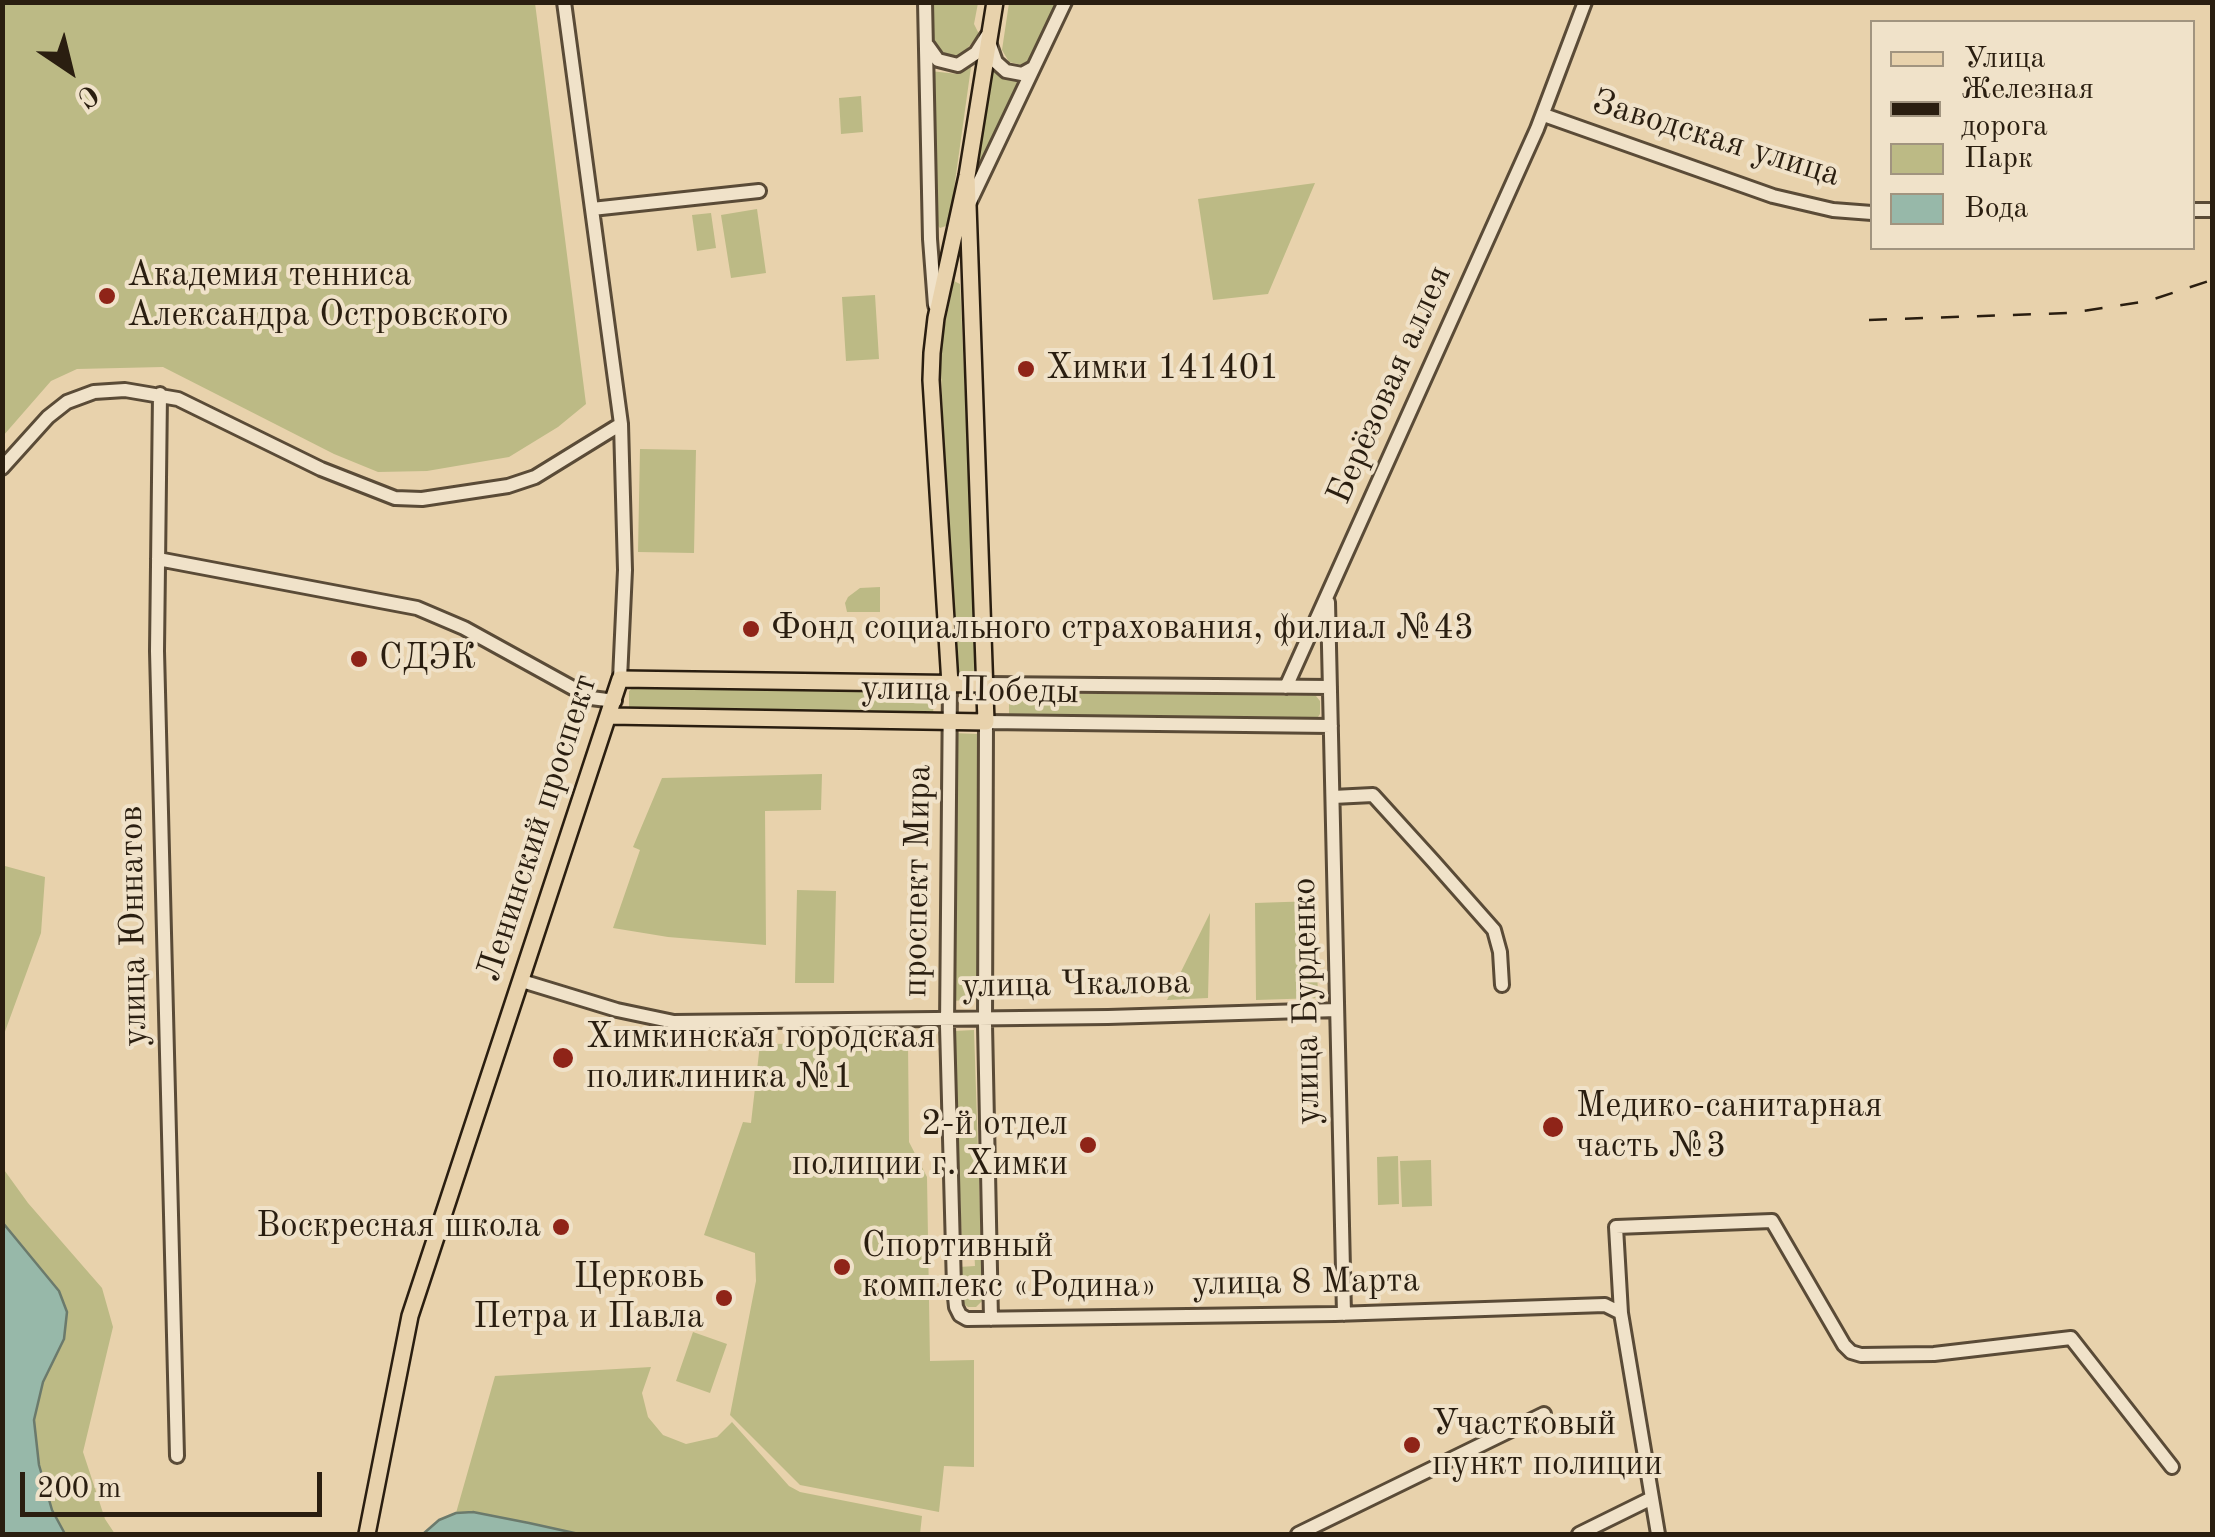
<!DOCTYPE html>
<meta charset="utf-8">
<style>
body{margin:0}
#map{position:relative;width:2215px;height:1537px;overflow:hidden;background:#e8d2ac;font-family:"Old Standard TT",serif}
canvas{display:block}
.frame{position:absolute;inset:0;border:5px solid #2a1e10;pointer-events:none}
.legend{position:absolute;left:1870px;top:20px;width:325px;height:230px;box-sizing:border-box;background:#f0e2c9;border:2px solid #a1947f;margin:0;padding:12px 18px;list-style:none;font-size:30px;color:#2a1e10}
.legend li{display:flex;align-items:center;gap:20px;height:50px}
.legend b{width:50px;border:2px solid #a1947f}
.north{position:absolute;left:20px;top:20px;width:100px;height:100px;-webkit-text-stroke:8px #f0e2c9;paint-order:stroke;rotate:145deg;font-size:28px;font-weight:700;line-height:40px;text-align:center;color:#2a1e10}
.north::after{content:'';display:block;margin:auto;width:35px;height:45px;background:#2a1e10;clip-path:polygon(50% 0,100% 100%,50% 72%,0 100%)}
.scale{position:absolute;left:20px;top:1472px;width:302px;height:45px;box-sizing:border-box;border:5px solid #2a1e10;border-top:0;padding-left:12px;font-size:30px;line-height:35px;white-space:nowrap;color:#2a1e10;-webkit-text-stroke:8px #f0e2c9;paint-order:stroke}
</style>
<div id="map">
<canvas width="2215" height="1537"></canvas>
<div class="frame"></div>
<ul class="legend">
<li><b style="height:12px;background:#e8d2ac"></b>Улица</li>
<li><b style="height:12px;background:#2a1e10"></b>Железная дорога</li>
<li><b style="height:28px;background:#bcba85"></b>Парк</li>
<li><b style="height:28px;background:#97b8a9"></b>Вода</li>
</ul>
<div class="north">С</div>
<div class="scale">200 m</div>
</div>
<script>
const ctx = document.querySelector('canvas').getContext('2d');
ctx.lineJoin = 'round';
function fill(path, color) { ctx.fillStyle = color; ctx.fill(path, 'evenodd'); }
const shape = rows => new Path2D(rows.map(r => 'M' + r).join(''));
function stroke(path, color, width, dash) { ctx.strokeStyle = color; ctx.lineWidth = width; ctx.lineCap = dash ? 'butt' : 'round'; ctx.setLineDash(dash || []); ctx.stroke(path); }
function write(font, color, halo, rows, align = 'center') {
  ctx.font = font + ' "Old Standard TT",serif'; ctx.lineWidth = 8; ctx.setLineDash([]); ctx.textBaseline = 'middle'; ctx.strokeStyle = halo; ctx.fillStyle = color; for (const [text, x, y, turn = 0] of rows) {
    ctx.save(); ctx.translate(x, y); ctx.rotate((+turn || 0) * Math.PI / 180); ctx.textAlign = isNaN(turn) ? turn : align; if (halo) ctx.strokeText(text, 0, 0); ctx.fillText(text, 0, 0); ctx.restore();
  }
}
const green = shape([
 [2,3,535,3,586,404,558,427,509,457,427,471,378,472,334,454,163,367,77,369,51,381,3,436],
 [933,3,978,3,974,24,979,34,962,55,948,56,934,46],
 [1009,3,1059,3,1032,60,1022,65,1009,62,1002,50],
 [971,67,949,225,940,228,935,222,930,71,958,74],
 [992,67,1005,76,1030,74,977,175],
 [861,96,863,132,841,134,839,98],
 [1315,183,1268,294,1213,300,1198,199],
 [757,209,766,273,731,278,721,215],
 [711,213,716,248,697,251,692,215],
 [954,281,960,284,977,661,974,671,963,674,957,673,954,667,940,349],
 [875,295,879,359,846,361,842,297],
 [640,449,696,450,694,553,638,552],
 [880,587,880,612,847,612,845,603,848,597,860,588],
 [635,686,934,691,933,716,635,712,629,707,629,691],
 [1009,693,1316,696,1320,701,1320,714,1316,720,1009,717],
 [953,733,979,734,980,999,952,1001],
 [822,774,821,810,765,811,766,945,668,937,613,928,640,850,633,847,662,778],
 [5,866,45,877,41,933,3,1037,2,870],
 [797,890,836,891,834,983,795,983],
 [1315,901,1318,998,1256,1000,1255,903],
 [1210,913,1208,998,1167,1000],
 [974,1030,983,1300,976,1307,968,1307,960,1301,959,1267,975,1266,974,1248,962,1248,954,1031],
 [908,1043,909,1142,927,1177,930,1361,974,1360,974,1467,944,1466,939,1512,800,1485,730,1415,756,1281,755,1253,704,1235,743,1122,751,1123,760,1044],
 [1398,1156,1399,1204,1378,1205,1377,1157],
 [1431,1160,1432,1206,1402,1207,1400,1161],
 [2,1167,28,1203,102,1288,113,1327,83,1452,105,1519,115,1534,65,1534,52,1510,39,1465,34,1419,43,1382,64,1339,59,1291,3,1223],
 [693,1332,727,1344,710,1393,676,1381],
 [651,1367,642,1393,648,1417,663,1435,686,1444,717,1437,732,1422,789,1486,800,1492,922,1516,920,1534,579,1534,473,1512,456,1513,495,1376]
]);
const water = shape([
 [3,1223,59,1291,67,1312,64,1339,43,1382,34,1420,39,1465,52,1510,65,1534,3,1534,3,1223],
 [473,1512,529,1523,579,1534,423,1534,439,1520,456,1513,473,1512]
]);
const minor = shape([
 [564,2,621,424,625,570,620,679],
 [925,2,930,239,935,305],
 [990,45,996,62,1006,71,1022,74,1033,68],
 [928,46,938,60,958,65,976,53,987,36],
 [1544,115,1773,196,1833,210,1872,213],
 [968,206,1065,2],
 [592,209,759,191],
 [2192,210,2212,210],
 [160,394,157,651,177,1456],
 [2,468,48,417,67,402,94,392,125,390,178,399,321,469,395,498,422,499,508,486,535,477,621,424],
 [158,559,417,608,464,628,591,698,615,701],
 [1328,602,1344,1314],
 [950,684,947,1026,954,1287,956,1307,960,1315,967,1319,1335,1314,1605,1305,1621,1313],
 [986,684,1330,687],
 [1286,687,1537,129,1585,2],
 [1333,797,1373,795,1433,861,1494,930,1500,952,1502,985],
 [522,981,617,1010,674,1022,1108,1017,1337,1010],
 [991,1319,985,1024,986,722,1331,726],
 [1298,1534,1544,1414],
 [1579,1534,1652,1498],
 [1658,1534,1621,1313,1616,1227,1772,1221,1844,1345,1851,1352,1861,1355,1934,1354,2071,1338,2172,1467]
]);
const major = shape([
 [950,684,931,380,932,353,936,318,967,176,995,2],
 [609,716,986,722,967,176],
 [367,1534,410,1316,620,679,986,684]
]);
const rail = shape([
 [1869,320,2070,313,2148,301,2212,280]
]);
const markers = [
 [107,296,10,"#8f2418"],
 [1026,369,10,"#8f2418"],
 [751,629,10,"#8f2418"],
 [359,659,10,"#8f2418"],
 [563,1058,12,"#8f2418"],
 [1553,1127,12,"#8f2418"],
 [1088,1145,10,"#8f2418"],
 [561,1227,10,"#8f2418"],
 [842,1267,10,"#8f2418"],
 [724,1298,10,"#8f2418"],
 [1412,1445,10,"#8f2418"]
];
const streetNames = [
 ["Заводская улица",1716,139,17],
 ["Берёзовая аллея",1390,385,-66],
 ["улица Победы",970,691,1],
 ["Ленинский проспект",538,828,-72],
 ["проспект Мира",918,881,-89],
 ["улица Юннатов",134,926,-91],
 ["улица Чкалова",1076,985,-1],
 ["улица Бурденко",1307,1001,-91],
 ["улица 8 Марта",1306,1283,-1]
];
const poiNames = [
 ["Академия тенниса",127,276],
 ["Александра Островского",127,316],
 ["Химки 141401",1046,369],
 ["Фонд социального страхования, филиал №43",771,629],
 ["СДЭК",379,659],
 ["Химкинская городская",586,1038],
 ["поликлиника №1",586,1078],
 ["Медико-санитарная",1576,1107],
 ["часть №3",1576,1147],
 ["2-й отдел",1068,1125,"right"],
 ["полиции г. Химки",1068,1165,"right"],
 ["Воскресная школа",541,1227,"right"],
 ["Спортивный",862,1247],
 ["комплекс «Родина»",862,1287],
 ["Церковь",704,1278,"right"],
 ["Петра и Павла",704,1318,"right"],
 ["Участковый",1432,1425],
 ["пункт полиции",1432,1465]
];
fill(green, '#bcba85');
fill(water, '#97b8a9');
stroke(water, '#6b7a6c', 2.5);
stroke(minor, '#5a4b37', 18);
stroke(major, '#2a1e10', 20);
stroke(minor, '#f0e2c9', 12);
stroke(major, '#e8d2ac', 15);
stroke(rail, '#2a1e10', 2.5, [18, 18]);
for (const [x, y, r, color] of markers) { const dot = new Path2D(); dot.arc(x, y, r, 0, 2 * Math.PI); ctx.fillStyle = color; ctx.fill(dot); stroke(dot, '#f0e2c9', 4); }
write('35px', '#2a1e10', '#f0e2c9', streetNames);
write('35px', '#2a1e10', '#f0e2c9', poiNames, 'left');
</script>
